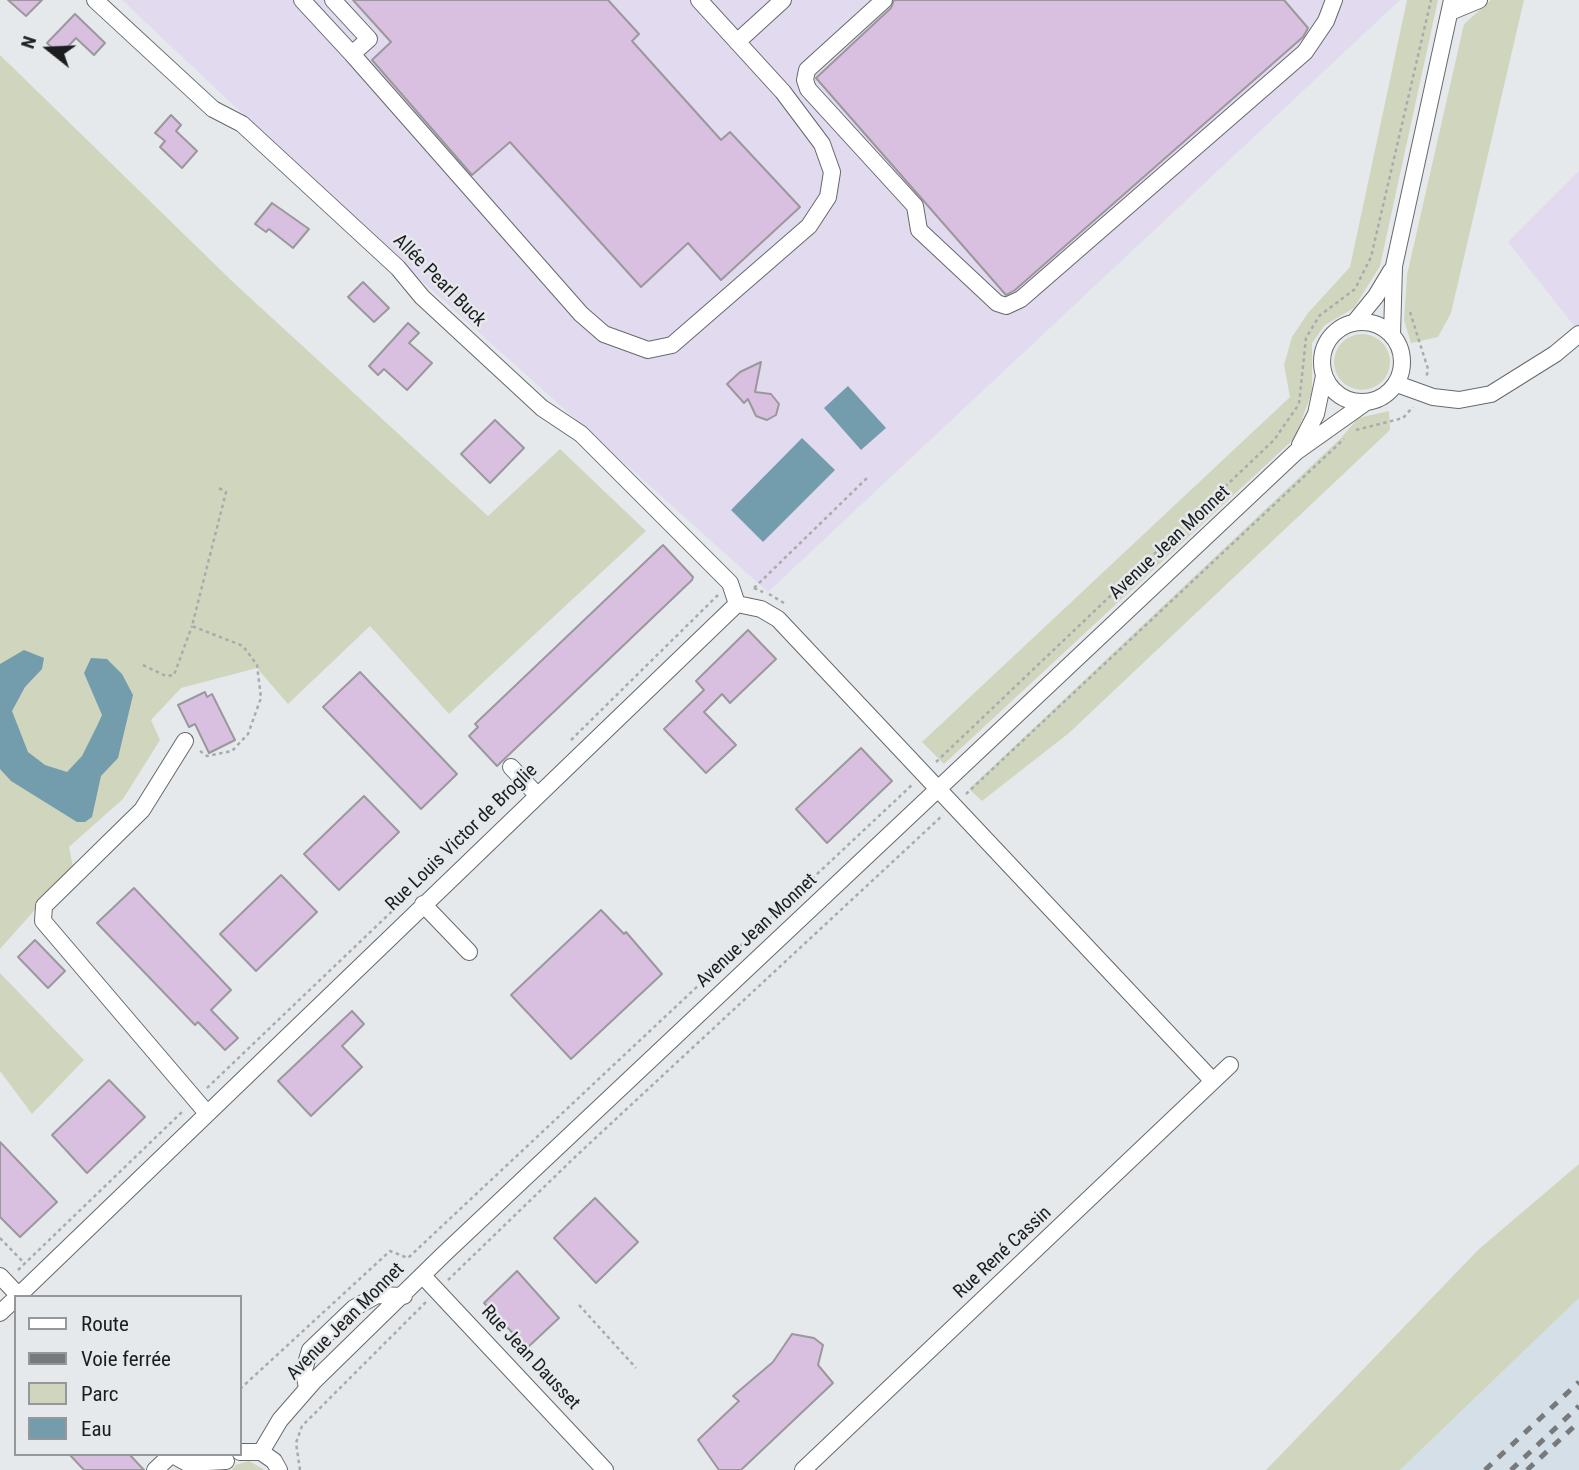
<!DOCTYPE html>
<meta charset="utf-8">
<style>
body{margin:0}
#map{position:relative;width:1579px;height:1470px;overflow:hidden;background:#e5e9ec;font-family:"Roboto Condensed",sans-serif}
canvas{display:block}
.legend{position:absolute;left:14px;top:1295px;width:228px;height:161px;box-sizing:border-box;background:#e5e9ec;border:2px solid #95979a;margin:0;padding:9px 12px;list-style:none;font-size:21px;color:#1c1d1e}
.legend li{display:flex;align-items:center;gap:14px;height:35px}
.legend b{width:35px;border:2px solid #95979a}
.north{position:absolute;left:14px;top:14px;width:70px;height:70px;-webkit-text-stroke:5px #e5e9ec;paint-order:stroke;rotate:288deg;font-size:19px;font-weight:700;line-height:28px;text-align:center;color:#1c1d1e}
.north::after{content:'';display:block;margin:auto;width:24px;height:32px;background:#1c1d1e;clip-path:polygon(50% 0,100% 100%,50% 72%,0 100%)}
</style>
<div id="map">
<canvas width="1579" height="1470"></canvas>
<ul class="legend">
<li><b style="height:9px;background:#fff"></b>Route</li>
<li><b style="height:9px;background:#77797b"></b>Voie ferrée</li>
<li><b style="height:19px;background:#d0d6be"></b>Parc</li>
<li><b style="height:19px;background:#739dac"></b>Eau</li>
</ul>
<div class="north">N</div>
</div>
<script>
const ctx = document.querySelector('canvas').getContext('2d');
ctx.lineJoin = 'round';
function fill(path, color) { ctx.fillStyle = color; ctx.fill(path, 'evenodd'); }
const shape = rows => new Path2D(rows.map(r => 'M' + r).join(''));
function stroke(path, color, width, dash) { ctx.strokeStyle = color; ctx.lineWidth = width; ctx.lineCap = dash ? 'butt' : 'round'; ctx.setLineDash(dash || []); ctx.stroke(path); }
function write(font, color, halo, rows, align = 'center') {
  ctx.font = font + ' "Roboto Condensed",sans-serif'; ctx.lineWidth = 5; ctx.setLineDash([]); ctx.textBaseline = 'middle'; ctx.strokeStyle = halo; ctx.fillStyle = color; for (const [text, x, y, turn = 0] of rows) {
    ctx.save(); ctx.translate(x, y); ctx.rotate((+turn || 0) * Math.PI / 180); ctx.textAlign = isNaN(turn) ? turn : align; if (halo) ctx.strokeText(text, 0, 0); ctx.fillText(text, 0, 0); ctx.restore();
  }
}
const built = shape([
 [1579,1298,1579,1470,1400,1470]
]);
const industrial = shape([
 [122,0,1400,0,768,592,386,249],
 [1579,171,1579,332,1508,242]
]);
const green = shape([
 [1407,0,1438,0,1380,266,1354,308,1325,325,1312,343,1312,392,1295,438,944,764,922,742,1290,397,1284,365,1292,337,1308,313,1350,267],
 [1491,0,1524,0,1451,313,1438,337,1411,343,1404,320,1407,275,1464,24],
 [0,55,235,284,488,516,560,449,646,531,449,714,370,626,288,704,257,668,181,688,151,720,160,740,123,799,69,847,73,867,0,949],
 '1334 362a28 28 0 1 1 56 0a28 28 0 1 1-56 0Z',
 [1389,411,1390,430,1069,733,982,801,969,789,1341,438,1358,418],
 [0,973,84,1060,32,1114,0,1071],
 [1579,1164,1579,1298,1400,1470,1266,1470,1479,1249],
 [249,1461,265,1470,231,1470,236,1465]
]);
const water = shape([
 [848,386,886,428,861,450,824,408],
 [802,438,835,470,763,542,731,510],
 [24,650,44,658,42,669,25,687,12,711,28,752,45,765,67,772,82,756,97,726,102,715,84,673,91,658,107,659,122,674,133,695,118,758,101,776,92,817,85,822,77,822,11,781,0,769,0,664]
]);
const building = shape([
 [8,0,42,0,26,16,8,0],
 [353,0,608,0,639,34,632,41,721,140,730,132,800,207,721,280,688,243,641,287,510,142,472,175,372,60,391,42,353,0],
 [894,0,1284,0,1308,28,1303,37,1015,290,1006,295,816,78,891,8,894,0],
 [75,14,105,43,94,55,76,38,60,55,47,43,75,14],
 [171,115,181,125,176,131,197,151,182,168,160,147,165,141,155,133,171,115],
 [272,203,309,229,293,248,269,229,266,232,255,224,272,203],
 [363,282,389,308,374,322,348,297,363,282],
 [408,323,419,333,409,343,432,363,407,390,384,369,378,375,369,366,408,323],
 [761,362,755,392,771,394,779,404,776,415,767,420,756,416,748,399,744,403,727,384,740,372,761,362],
 [495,420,524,448,490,483,461,454,495,420],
 [663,545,693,577,692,580,497,766,469,736,478,727,475,724,663,545],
 [748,630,776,659,730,703,722,694,704,712,736,745,706,773,664,729,704,690,696,681,748,630],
 [360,672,457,774,421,809,323,707,360,672],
 [205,692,207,697,212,694,235,740,209,753,195,724,189,727,178,705,205,692],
 [861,748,892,781,827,843,796,809,861,748],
 [364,796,399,832,339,890,304,854,364,796],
 [281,875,317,912,256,971,220,934,281,875],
 [134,888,231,990,211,1010,238,1038,225,1050,198,1022,195,1025,97,923,134,888],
 [601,910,624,934,626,932,662,974,571,1059,511,995,601,910],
 [35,940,65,971,48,988,18,957,35,940],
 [352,1011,364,1024,342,1046,362,1067,311,1116,278,1081,352,1011],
 [109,1080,145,1117,87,1173,52,1135,109,1080],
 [0,1142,57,1202,20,1237,0,1217,0,1142],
 [595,1198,638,1242,596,1283,554,1238,595,1198],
 [517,1271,559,1318,527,1348,484,1303,517,1271],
 [792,1334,814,1338,823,1345,818,1365,833,1383,741,1470,719,1470,698,1440,739,1401,733,1396,773,1362,792,1334],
 [69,1454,129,1454,144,1470,84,1470,69,1454]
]);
const path = shape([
 [1410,312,1428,369,1426,379],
 [1356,430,1403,418,1413,407],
 [754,588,763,592],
 [754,588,869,476],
 [769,594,784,603],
 [143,665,166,676,174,675,192,626],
 [571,740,718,595],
 [200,751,207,756,232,751,248,734,261,698,257,665,243,646,192,626,226,492,217,487],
 [936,762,1274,440,1299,404,1306,338,1319,316,1355,289,1371,257,1431,0],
 [966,794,1344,439],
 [207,1088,409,895],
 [0,1238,25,1264],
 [18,1270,184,1110],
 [448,1280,575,1157,943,815],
 [579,1305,636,1368],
 [240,1389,390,1251,408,1258,913,784],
 [300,1470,296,1443,302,1426,426,1302]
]);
const minor = shape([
 [95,0,213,109,242,124,398,268,422,297,542,408,581,434,730,583,737,604],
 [302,0,352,54,369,39,333,0],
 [884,0,807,70,805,80,808,89,915,206,919,230,997,303,1006,306,1021,299,1305,52,1326,21,1334,0],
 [1450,12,1479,0],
 [737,42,783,0],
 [352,54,581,314,604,334,648,350,672,345,809,226,828,197,832,172,822,144,783,92,699,0],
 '1322 362a40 40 0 1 1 80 0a40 40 0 1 1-80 0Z',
 [1354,323,1376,296,1391,271],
 [1392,335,1394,266,1452,0],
 [1397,384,1433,397,1459,400,1491,394,1555,354,1579,334],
 [1300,445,1316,414,1324,376],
 [185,741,142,810,44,906,43,921,206,1112],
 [511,767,537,795],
 [423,904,469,952],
 [0,1276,20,1297],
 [423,1276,605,1470],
 [17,1297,737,604,761,609,778,619,1212,1080],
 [0,1313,16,1298],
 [307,1389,304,1370,310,1350,354,1308,377,1295,404,1296],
 [240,1452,261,1452,274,1461,279,1470],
 [261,1452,280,1420,314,1381,444,1254,1296,452,1365,403],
 [171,1454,196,1468],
 [189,1463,226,1461],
 [155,1470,171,1455],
 [803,1470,1230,1065]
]);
const rail = shape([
 [1485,1470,1579,1382],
 [1511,1470,1579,1406],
 [1527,1470,1579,1422]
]);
const streetNames = [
 ["Allée Pearl Buck",439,281,45],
 ["Avenue Jean Monnet",1170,543,-43],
 ["Rue Louis Victor de Broglie",462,838,-44],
 ["Avenue Jean Monnet",757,931,-43],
 ["Rue René Cassin",1003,1253,-43],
 ["Avenue Jean Monnet",346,1322,-45],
 ["Rue Jean Dausset",530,1358,47]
];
fill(built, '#d5dfe8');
fill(industrial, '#e2daef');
fill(green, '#d0d6be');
fill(water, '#739dac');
fill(building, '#d9c0e0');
stroke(building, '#9b989c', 2);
stroke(minor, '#666a6d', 18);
stroke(path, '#a8abad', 2.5, [3.5, 3.5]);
stroke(minor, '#fff', 16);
stroke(rail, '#77797b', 5, [9, 9]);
write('19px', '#1c1d1e', '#e5e9ec', streetNames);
</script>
